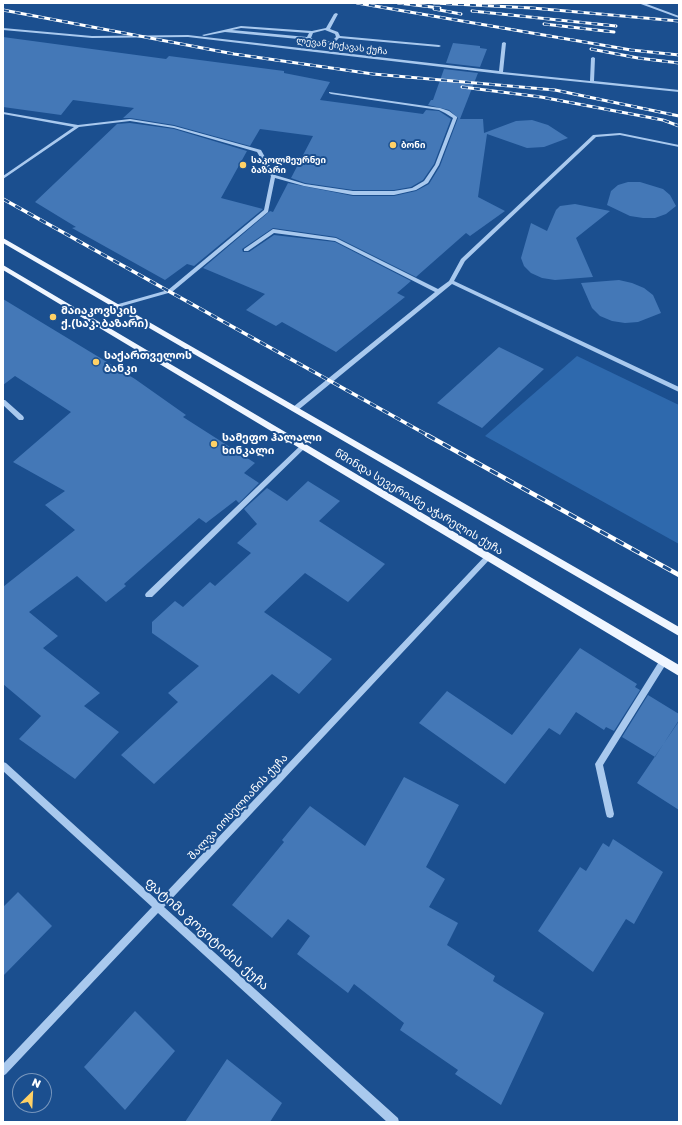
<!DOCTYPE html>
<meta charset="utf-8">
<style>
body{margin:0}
#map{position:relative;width:682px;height:1125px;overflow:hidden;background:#1b4f8f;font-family:"Golos Text",sans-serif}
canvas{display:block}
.frame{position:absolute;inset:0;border:4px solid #fff;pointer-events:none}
.north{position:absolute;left:12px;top:1073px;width:40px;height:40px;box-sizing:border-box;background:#1b4f8f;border:1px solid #7695bc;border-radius:50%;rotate:24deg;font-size:11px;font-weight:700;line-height:16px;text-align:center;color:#fff}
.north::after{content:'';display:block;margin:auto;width:14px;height:18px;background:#ffd166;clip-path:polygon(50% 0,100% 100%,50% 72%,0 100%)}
</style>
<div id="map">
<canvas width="682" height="1125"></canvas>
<div class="frame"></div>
<div class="north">N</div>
</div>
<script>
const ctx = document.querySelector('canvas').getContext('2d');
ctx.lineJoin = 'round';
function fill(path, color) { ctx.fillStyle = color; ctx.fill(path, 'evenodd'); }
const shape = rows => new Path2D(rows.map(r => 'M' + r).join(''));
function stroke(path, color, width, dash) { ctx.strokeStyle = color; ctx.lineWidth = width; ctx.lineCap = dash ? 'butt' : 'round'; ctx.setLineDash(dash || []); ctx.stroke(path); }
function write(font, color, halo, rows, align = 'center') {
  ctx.font = font + ' "Golos Text","Noto Sans Georgian",sans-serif'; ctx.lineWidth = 4; ctx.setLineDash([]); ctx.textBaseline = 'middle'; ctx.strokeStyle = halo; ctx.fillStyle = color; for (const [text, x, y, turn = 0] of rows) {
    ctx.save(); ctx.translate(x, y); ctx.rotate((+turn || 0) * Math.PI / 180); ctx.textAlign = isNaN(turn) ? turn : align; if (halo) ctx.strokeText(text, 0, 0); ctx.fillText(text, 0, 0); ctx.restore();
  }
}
const green = shape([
 [577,356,679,405,679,544,485,436]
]);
const building = shape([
 [3,37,166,59,169,56,284,71,284,73,330,82,320,100,423,114,426,110,439,111,451,119,434,164,423,180,411,187,394,190,353,190,305,183,291,178,313,136,260,129,250,146,174,125,130,118,123,118,134,108,73,100,61,115,3,107],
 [453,43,480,46,480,48,487,49,480,67,446,63],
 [444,69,478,73,460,119,483,119,484,133,516,121,532,120,548,125,568,138,544,147,527,148,487,134,478,197,505,211,470,236,466,233,416,277,336,237,273,228,242,249,243,252,249,252,274,235,335,242,411,281,397,293,405,297,336,352,282,322,276,326,246,310,265,294,203,268,270,211,273,212,288,183,353,196,394,196,416,191,429,184,440,166,458,118,449,110,428,105,431,100,433,100],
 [130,123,174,129,247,151,221,198,263,209,194,266,187,264,165,280,72,228,76,227,35,202,117,124],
 [628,182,640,182,663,189,670,195,676,206,666,214,655,218,643,218,630,216,607,205,611,191,618,185],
 [575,204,610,211,576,238,593,277,555,280,542,278,531,273,524,266,521,258,531,223,547,231,556,210,560,206],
 [619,280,632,283,644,288,653,295,661,313,638,322,625,323,612,321,600,316,592,308,581,283],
 [3,299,135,379,186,415,183,417,255,463,244,473,259,483,239,503,236,500,206,523,199,518,124,584,126,586,106,602,77,576,29,612,58,636,43,648,100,693,84,706,119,732,75,779,19,739,41,716,3,684,3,587,75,530,45,505,65,491,13,462,71,412,15,376,3,385],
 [499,347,544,369,482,428,437,403],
 [308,481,340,501,319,521,385,564,348,602,305,573,264,612,332,659,299,694,272,674,154,784,121,755,178,702,168,693,199,666,152,633,152,622,175,601,183,607,210,582,215,586,251,553,237,543,257,524,244,509,267,488,287,501],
 [580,648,637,684,635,687,640,690,614,731,606,727,604,730,576,712,560,735,549,728,505,784,419,723,447,691,512,735],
 [648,695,679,714,679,720,655,757,622,737],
 [679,721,679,810,637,783],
 [404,777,459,805,426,867,445,879,429,907,458,923,447,945,495,976,493,981,544,1013,501,1105,455,1074,458,1070,400,1030,404,1023,354,984,348,993,297,954,310,936,288,919,272,938,232,905,284,842,282,840,310,806,365,846],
 [613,839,663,872,634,924,626,919,593,972,538,931,580,867,586,871,603,843,609,847],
 [18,892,52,926,3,976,3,907],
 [135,1011,175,1051,125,1110,84,1067],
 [227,1059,282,1103,270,1122,185,1122]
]);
const minor = shape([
 [638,3,644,3,679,16,679,18,638,3],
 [336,13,338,14,330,29,338,32,340,36,439,45,441,46,439,47,339,38,334,43,324,44,314,43,309,40,225,32,204,36,202,35,241,26,312,31,326,28,334,14,336,13],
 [241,28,309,33,307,37,232,30,241,28],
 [325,30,335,34,336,37,332,41,324,42,316,41,311,38,313,33,325,30],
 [3,28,92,36,188,35,499,71,502,43,504,42,506,43,503,72,590,81,591,58,593,57,595,58,594,81,679,90,679,92,501,74,188,37,92,38,3,30,3,28],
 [329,92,440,108,449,111,457,117,457,118,439,165,428,183,416,190,394,195,353,195,304,186,275,178,268,212,172,292,119,307,115,307,114,306,115,305,168,290,264,210,271,176,257,152,174,128,130,121,79,127,3,179,3,176,74,127,3,114,3,112,78,125,130,119,174,126,261,150,275,175,305,184,353,191,394,191,412,188,424,181,435,165,453,118,445,113,439,110,331,94,329,93,329,92],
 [620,133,679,145,679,147,620,135,596,137,465,261,454,281,679,387,679,392,452,284,297,411,293,411,292,409,293,407,435,292,335,241,274,233,248,251,244,251,244,249,273,229,336,238,438,289,449,281,461,259,593,135,620,133],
 [3,400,5,400,23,416,24,418,23,420,19,420,3,405,3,400],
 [301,445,305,445,306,447,152,597,146,597,145,595,146,593,301,445],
 [488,554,490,555,491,557,490,559,164,907,398,1118,399,1122,387,1122,158,913,6,1074,3,1076,3,1064,152,907,3,771,3,762,6,763,158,901,486,555,488,554],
 [663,659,666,660,667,662,666,664,603,765,614,814,613,817,610,818,607,817,606,814,595,764,660,660,663,659]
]);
const major = shape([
 [3,238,679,627,679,636,3,243,3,238],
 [3,265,679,665,679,676,3,270,3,265]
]);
const railFar2 = shape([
 [357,3,631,50,679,55],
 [398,3,440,8],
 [434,3,532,8,679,21],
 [434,9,461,14],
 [3,10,234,54,373,74,555,90,679,116],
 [472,11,616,26],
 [544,24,614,32],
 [591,49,638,58,679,63],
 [462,87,541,97,663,120,679,126]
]);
const railFar1 = shape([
 [3,199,429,436]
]);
const rail = shape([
 [427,435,679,575]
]);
const markers = [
 [393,145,4,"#ffd166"],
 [243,165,4,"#ffd166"],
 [53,317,4,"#ffd166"],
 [96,362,4,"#ffd166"],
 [214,444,4,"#ffd166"]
];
const farStreetnames = [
 ["ლევან ქიქავას ქუჩა",342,46,7]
];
const farPoinames = [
 ["ბონი",401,145],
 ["საკოლმეურნეი",251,160],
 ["ბაზარი",251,170]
];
const poiNames = [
 ["მაიაკოვსკის",61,311],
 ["ქ.(საკ. ბაზარი)",61,324],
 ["საქართველოს",104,356],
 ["ბანკი",104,369],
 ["სამეფო ჰალალი",222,438],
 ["ხინკალი",222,451]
];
const streetNames = [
 ["წმინდა სევერიანე აჭარელის ქუჩა",419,502,31],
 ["შალვა იოსელიანის ქუჩა",238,807,-47]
];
const nearStreetnames = [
 ["ფატიმა გოგიტიძის ქუჩა",207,934,42]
];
fill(green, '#2e69ad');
fill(building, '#4478b7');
fill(minor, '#a9c9ee');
fill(major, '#f0f6ff');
stroke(railFar2, '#fff', 3);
stroke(railFar1, '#fff', 3.5);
stroke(rail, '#fff', 4.5);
stroke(railFar2, '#1b4f8f', 2, [6]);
stroke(railFar1, '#1b4f8f', 2.5, [7]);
stroke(rail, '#1b4f8f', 3, [9]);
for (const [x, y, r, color] of markers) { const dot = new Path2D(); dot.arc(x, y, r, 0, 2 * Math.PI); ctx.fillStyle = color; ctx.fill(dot); stroke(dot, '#1b4f8f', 1.5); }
write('9px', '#fff', '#1b4f8f', farStreetnames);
write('bold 9px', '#fff', '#1b4f8f', farPoinames, 'left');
write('bold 11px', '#fff', '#1b4f8f', poiNames, 'left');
write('11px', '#fff', '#1b4f8f', streetNames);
write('13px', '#fff', '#1b4f8f', nearStreetnames);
</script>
